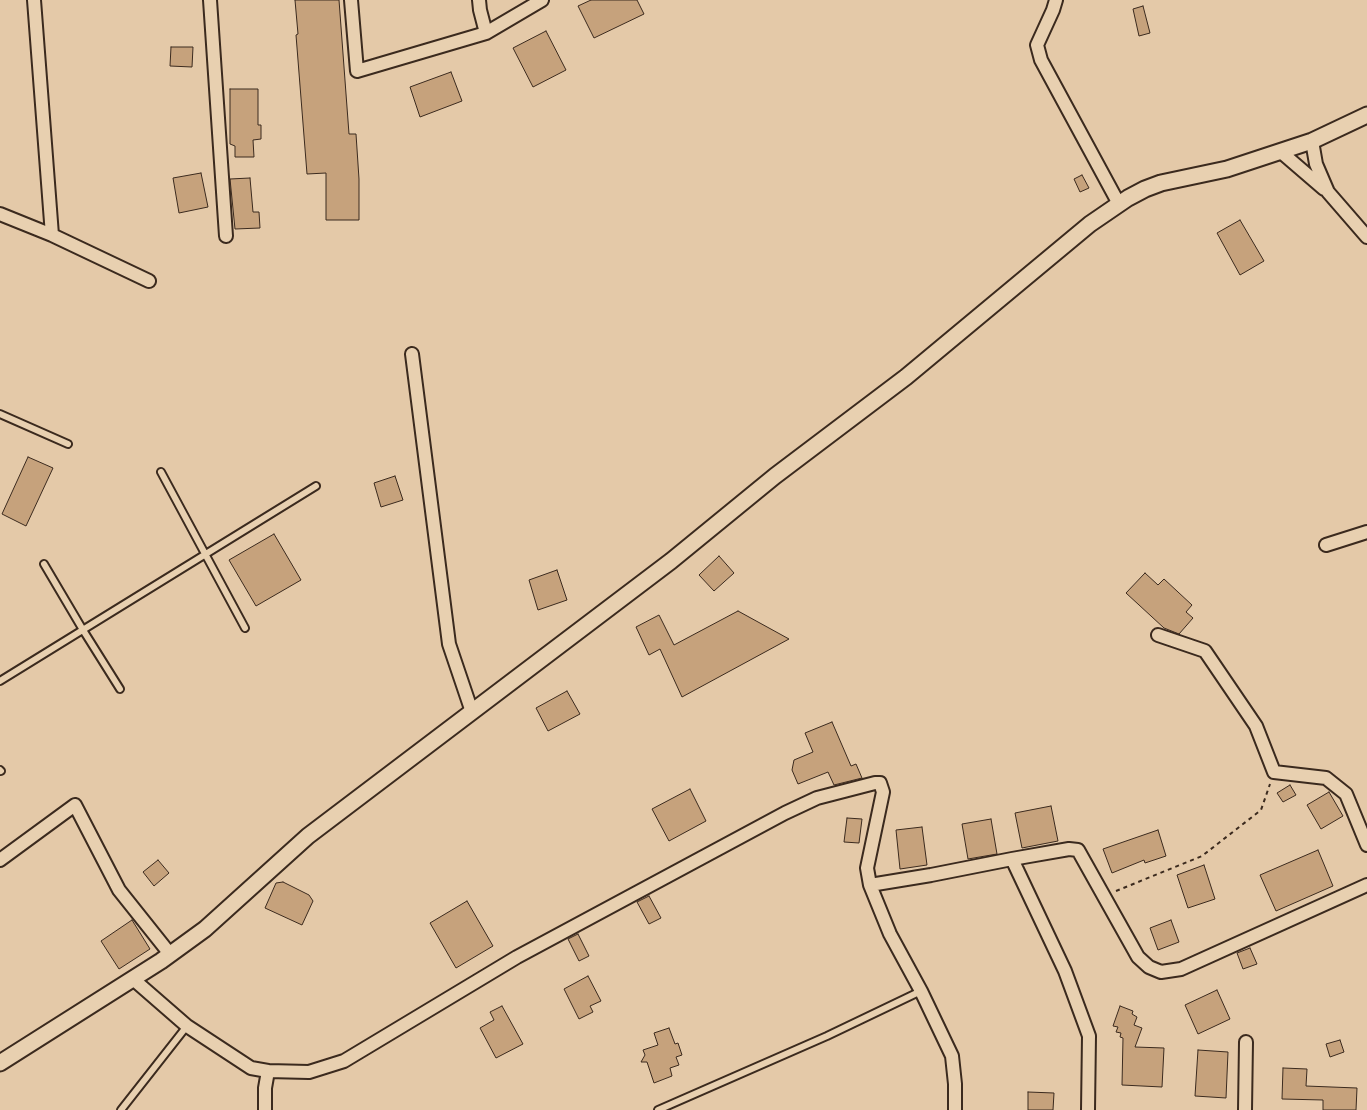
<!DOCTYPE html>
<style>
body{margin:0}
canvas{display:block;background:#e4c9a8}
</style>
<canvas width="1367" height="1110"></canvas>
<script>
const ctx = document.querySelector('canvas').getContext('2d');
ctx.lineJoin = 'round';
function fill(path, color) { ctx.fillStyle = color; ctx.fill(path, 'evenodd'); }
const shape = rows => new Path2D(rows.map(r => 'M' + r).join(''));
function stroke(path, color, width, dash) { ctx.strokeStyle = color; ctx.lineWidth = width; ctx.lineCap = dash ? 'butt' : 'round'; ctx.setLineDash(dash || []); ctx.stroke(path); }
const building = shape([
 [295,0,339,0,349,134,356,134,359,179,359,220,326,220,326,173,307,174,296,35,298,34,295,0],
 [591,0,637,0,644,14,594,38,578,6,591,0],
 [1143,6,1150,33,1139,36,1133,9,1143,6],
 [546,31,566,70,533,87,513,48,546,31],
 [171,47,193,47,192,67,170,66,171,47],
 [451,72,462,101,420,117,410,87,451,72],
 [230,89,258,89,258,125,261,125,261,139,253,140,254,157,235,157,235,146,230,144,230,89],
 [201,173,208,207,179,213,173,178,201,173],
 [1082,175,1089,188,1080,192,1074,179,1082,175],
 [250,178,253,212,259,212,260,228,235,229,230,179,250,178],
 [1240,220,1264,261,1240,275,1217,233,1240,220],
 [28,457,53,468,26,526,2,514,28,457],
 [395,476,403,500,381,507,374,483,395,476],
 [274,534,301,580,256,606,229,560,274,534],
 [719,556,734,573,714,591,699,575,719,556],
 [557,570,567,600,538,610,529,580,557,570],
 [1145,573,1158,585,1164,579,1192,605,1186,612,1193,618,1179,634,1164,628,1126,593,1145,573],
 [738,611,789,639,682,697,660,649,649,655,636,627,659,615,674,645,738,611],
 [567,691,580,714,548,731,536,708,567,691],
 [832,722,851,766,856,764,862,778,834,785,828,772,798,784,792,770,794,760,813,752,805,733,832,722],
 [1290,785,1296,795,1283,802,1277,793,1290,785],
 [690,789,706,821,669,841,652,809,690,789],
 [1329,792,1343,816,1321,829,1307,805,1329,792],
 [1051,806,1058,841,1022,848,1015,813,1051,806],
 [847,818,862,819,859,843,844,842,847,818],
 [991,819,997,854,968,859,962,824,991,819],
 [922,827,927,865,900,869,896,830,922,827],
 [1158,830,1166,856,1145,863,1144,860,1112,873,1103,849,1158,830],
 [1318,850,1333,886,1276,911,1260,875,1318,850],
 [158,860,169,873,154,886,143,872,158,860],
 [1204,865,1215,899,1188,908,1177,875,1204,865],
 [283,882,309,895,313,901,302,925,265,908,276,883,283,882],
 [649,896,661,918,649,924,637,902,649,896],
 [467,901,493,946,456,968,430,923,467,901],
 [132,920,150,949,119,969,101,941,132,920],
 [1171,920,1179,942,1158,950,1150,928,1171,920],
 [578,934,589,956,579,961,568,939,578,934],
 [1250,948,1257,964,1243,969,1237,953,1250,948],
 [588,976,601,1001,590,1006,593,1012,579,1019,564,989,588,976],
 [1217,990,1230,1019,1198,1034,1185,1005,1217,990],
 [502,1006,523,1044,496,1058,480,1028,494,1020,490,1012,502,1006],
 [1120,1006,1133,1011,1132,1014,1137,1017,1134,1025,1142,1028,1135,1047,1164,1048,1162,1087,1122,1085,1123,1038,1120,1037,1121,1033,1116,1032,1118,1027,1113,1026,1120,1006],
 [669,1028,675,1044,678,1043,682,1055,676,1057,679,1065,670,1068,672,1076,654,1083,647,1062,641,1062,645,1055,643,1050,658,1045,654,1033,669,1028],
 [1340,1040,1344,1052,1330,1057,1326,1044,1340,1040],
 [1198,1050,1228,1052,1226,1098,1195,1096,1198,1050],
 [1283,1068,1307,1069,1306,1086,1357,1088,1356,1110,1323,1110,1323,1100,1282,1099,1283,1068],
 [1028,1092,1054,1093,1053,1110,1028,1110,1028,1092]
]);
const path = shape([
 [1116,891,1202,856,1261,810,1270,784]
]);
const service = shape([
 [0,414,68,444],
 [161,472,245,628],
 [44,564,83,630,120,689],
 [0,681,316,486],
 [0,770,1,771],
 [121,1110,187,1026],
 [658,1110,827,1036,921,991]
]);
const minor = shape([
 [34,0,52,235],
 [210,0,226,236],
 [351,0,357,71,486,33,542,0],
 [479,0,480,10,486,33],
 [1056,0,1053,10,1037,45,1041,60,1119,204],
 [1312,141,1316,164,1328,192,1367,237],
 [1281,152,1324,189],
 [0,214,52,235,149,281],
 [412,354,449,644,472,712],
 [1326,545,1367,532],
 [1158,635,1205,651,1256,726,1274,772,1326,778,1346,794,1367,845],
 [1012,859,1065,971,1089,1036,1088,1110],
 [0,860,75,805,119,890,170,954],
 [870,885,931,875,1012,859,1069,849,1078,850,1138,957,1149,967,1161,972,1181,969,1367,885],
 [133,979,187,1026,251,1068,268,1071,309,1072,344,1061,517,957,785,813,817,798,875,783,880,783,883,792,867,868,870,885,890,934,921,991,952,1056,955,1084,955,1110],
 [265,1110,265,1088,268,1071],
 [1245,1110,1246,1042]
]);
const tertiary = shape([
 [0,1063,161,961,205,929,308,836,671,561,775,476,906,377,1090,224,1128,198,1145,189,1161,183,1227,169,1312,141,1367,115]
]);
fill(building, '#c6a27c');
stroke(building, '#3b2a1e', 1);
stroke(service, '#3b2a1e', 10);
stroke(minor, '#3b2a1e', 16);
stroke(tertiary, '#3b2a1e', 19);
stroke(path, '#3b2a1e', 2, [4, 4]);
stroke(service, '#e8d0b0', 6);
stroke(minor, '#e8d0b0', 12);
stroke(tertiary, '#e8d0b0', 15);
</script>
